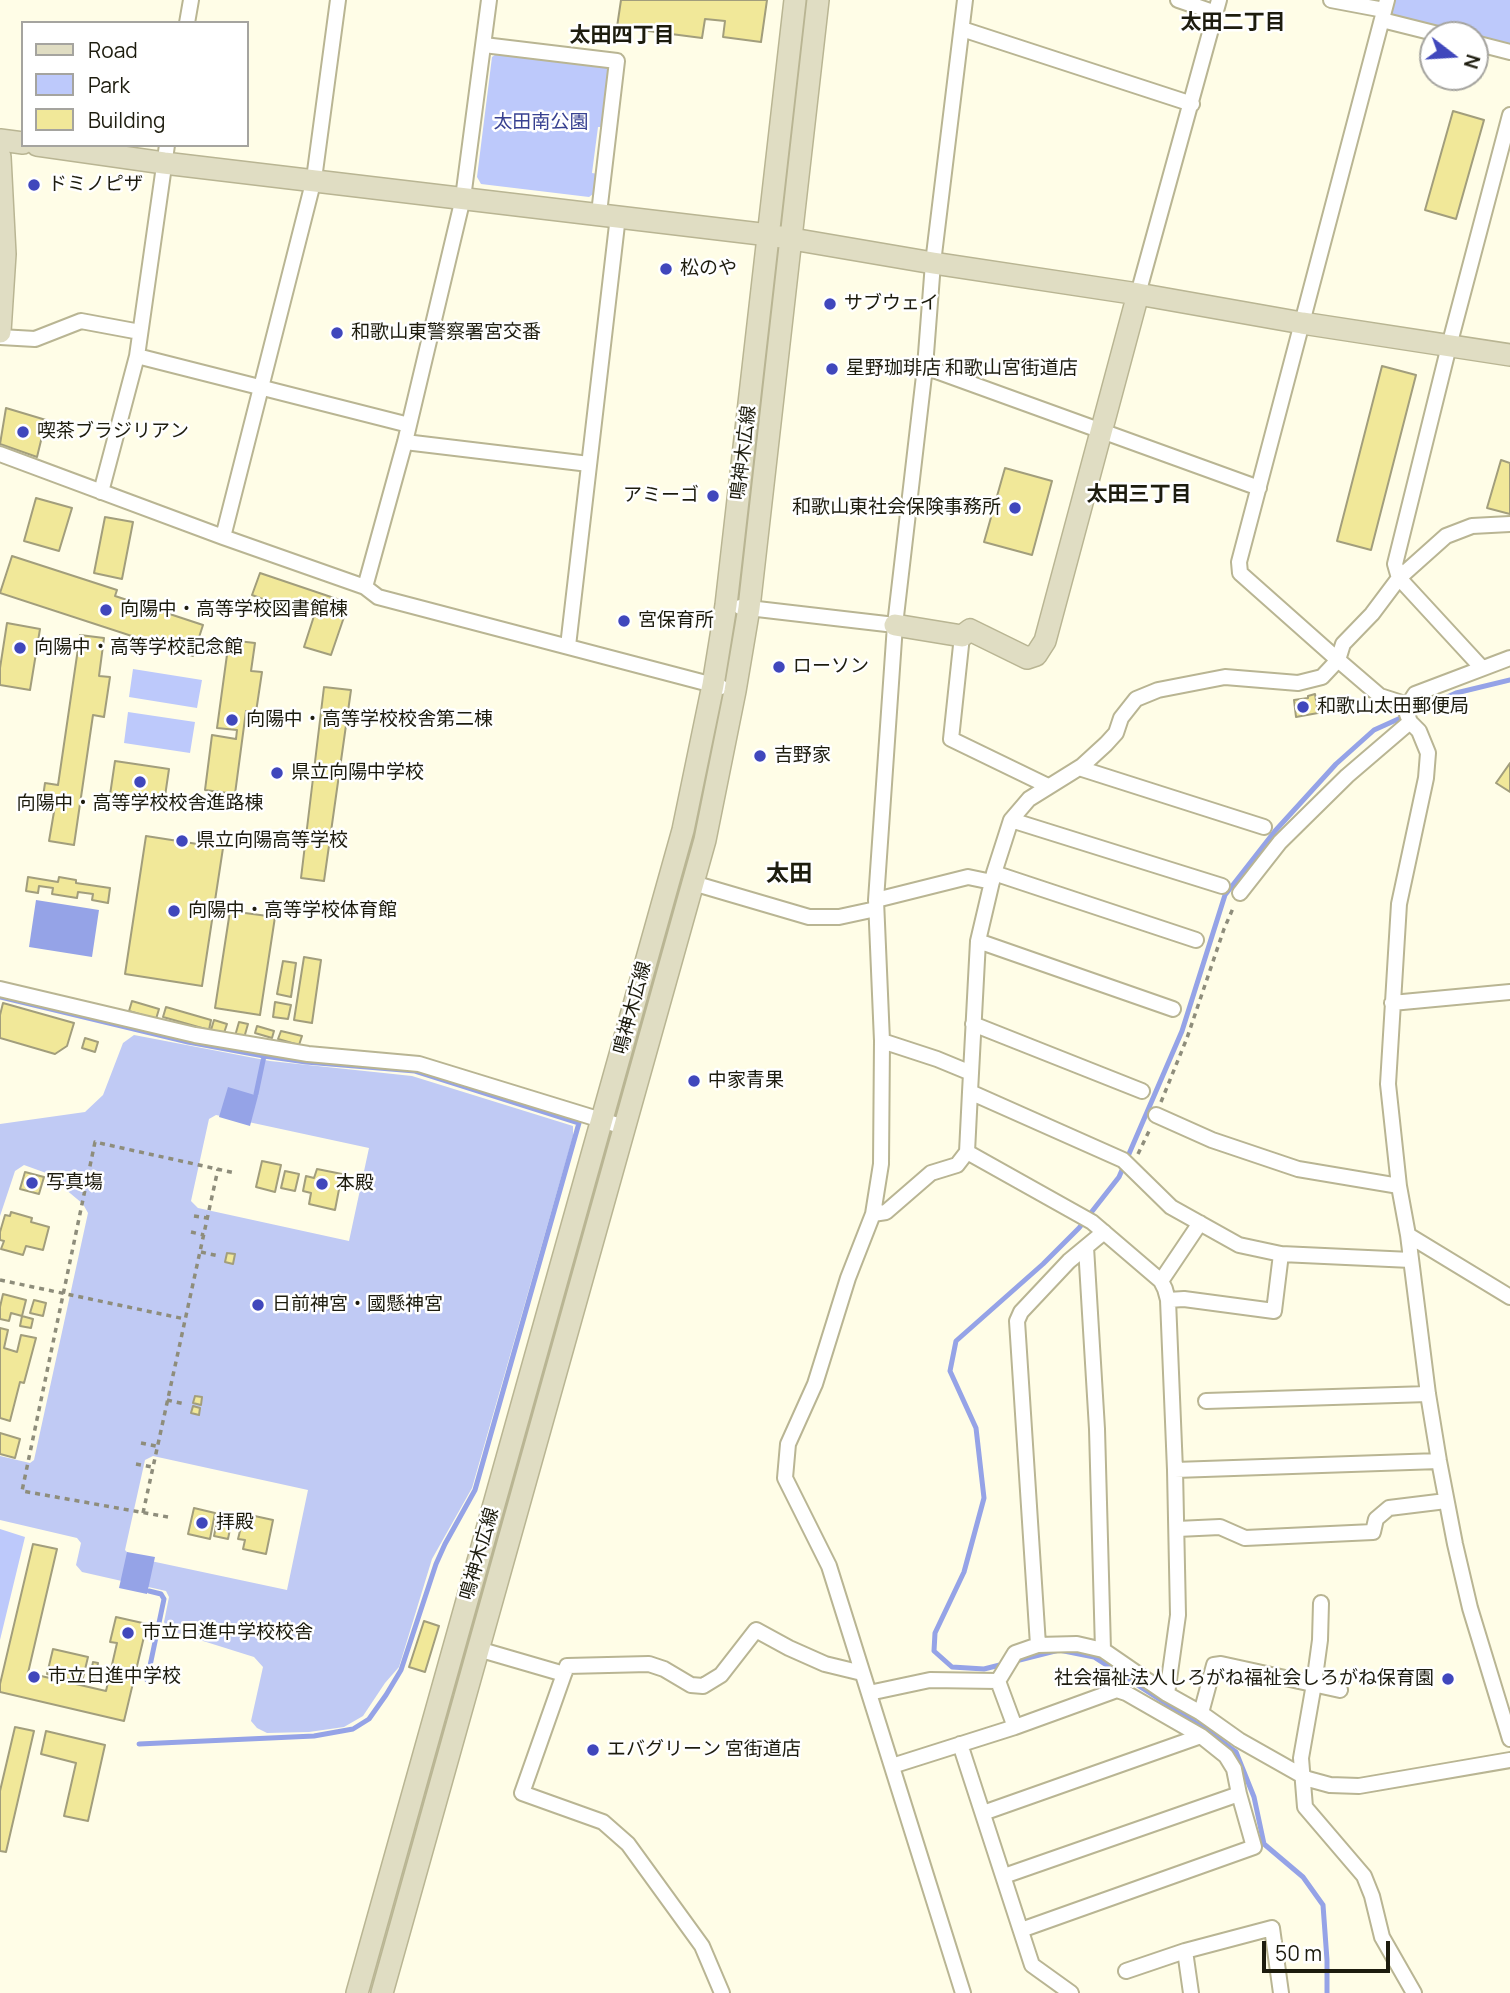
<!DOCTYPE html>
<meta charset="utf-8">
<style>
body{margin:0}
#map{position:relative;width:1510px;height:1993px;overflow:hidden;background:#fffde7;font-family:Manrope,sans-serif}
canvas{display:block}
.legend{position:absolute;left:21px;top:21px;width:228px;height:126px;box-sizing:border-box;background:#fff;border:2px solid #a5a49f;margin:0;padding:9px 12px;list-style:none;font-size:21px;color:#1d1c0e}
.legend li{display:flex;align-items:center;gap:14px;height:35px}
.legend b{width:35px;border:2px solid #a5a49f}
.north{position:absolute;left:1419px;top:21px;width:70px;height:70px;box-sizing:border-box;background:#fff;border:2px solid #a5a49f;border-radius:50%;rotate:107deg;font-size:19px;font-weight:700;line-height:28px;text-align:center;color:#1d1c0e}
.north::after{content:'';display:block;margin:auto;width:24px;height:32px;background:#4047bc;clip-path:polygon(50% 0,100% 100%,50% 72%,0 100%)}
.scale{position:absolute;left:1262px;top:1941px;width:128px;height:32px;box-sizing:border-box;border:4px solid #1d1c0e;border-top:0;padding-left:9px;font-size:21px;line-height:24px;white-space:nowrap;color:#1d1c0e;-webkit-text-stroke:5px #fff;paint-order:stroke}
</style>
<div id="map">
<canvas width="1510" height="1993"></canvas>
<ul class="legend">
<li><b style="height:9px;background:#e0ddc3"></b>Road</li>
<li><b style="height:19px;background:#bdc9fb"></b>Park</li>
<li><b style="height:19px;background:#f1e899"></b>Building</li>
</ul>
<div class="north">N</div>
<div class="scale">50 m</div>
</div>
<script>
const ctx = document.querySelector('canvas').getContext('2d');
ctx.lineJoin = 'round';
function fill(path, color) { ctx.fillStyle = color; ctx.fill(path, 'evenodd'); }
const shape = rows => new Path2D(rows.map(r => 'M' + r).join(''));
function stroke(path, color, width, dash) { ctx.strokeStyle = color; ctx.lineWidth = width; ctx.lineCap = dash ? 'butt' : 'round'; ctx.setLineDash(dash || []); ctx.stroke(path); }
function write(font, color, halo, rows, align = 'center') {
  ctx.font = font + ' Manrope,"Noto Sans JP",sans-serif'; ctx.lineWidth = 5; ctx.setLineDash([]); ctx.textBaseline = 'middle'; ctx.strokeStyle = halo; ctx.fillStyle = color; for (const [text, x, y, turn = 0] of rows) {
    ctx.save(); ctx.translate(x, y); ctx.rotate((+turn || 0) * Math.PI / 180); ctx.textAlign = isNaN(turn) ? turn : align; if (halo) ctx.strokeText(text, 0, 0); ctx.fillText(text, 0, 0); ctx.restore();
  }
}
const green = shape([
 [1393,0,1510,0,1510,46,1475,38,1475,35,1464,35,1389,16],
 [499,52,607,65,612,74,604,127,598,127,592,173,598,174,596,192,589,197,481,184,477,177,492,57],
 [133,669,202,680,197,708,129,697],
 [128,712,195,722,190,753,124,743],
 [0,1529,25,1537,0,1640]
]);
const forest = shape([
 [134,1035,270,1061,412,1076,573,1126,573,1136,472,1488,432,1559,399,1667,385,1683,363,1716,344,1727,309,1732,267,1733,257,1728,251,1721,263,1667,254,1657,168,1630,164,1622,169,1597,166,1591,82,1572,76,1565,81,1543,77,1538,0,1520,0,1456,30,1463,34,1460,88,1213,83,1204,46,1173,24,1165,15,1171,0,1216,0,1124,85,1112,103,1095,123,1043],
 [216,1115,369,1148,349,1241,198,1208,191,1201,209,1119],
 [153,1456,308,1490,287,1590,132,1557,125,1550,145,1460]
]);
const water = shape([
 [36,900,99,910,92,957,29,947],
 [228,1087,258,1096,250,1126,219,1117],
 [127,1552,155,1557,147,1594,119,1588]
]);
const stream = shape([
 [0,997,188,1042,264,1056,256,1094],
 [147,1680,164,1599,161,1594,149,1591],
 [139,1744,314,1736,353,1729,369,1719,386,1695,401,1670,436,1564,445,1544,475,1490,579,1123,415,1071,306,1062,264,1056],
 [1327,1993,1327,1960,1323,1905,1303,1877,1264,1844,1254,1797,1236,1752,1204,1728,1094,1657,1059,1650,984,1669,952,1667,934,1651,935,1633,964,1572,984,1498,976,1428,950,1371,956,1341,1043,1264,1079,1228,1119,1177,1182,1031,1225,895,1275,831,1336,764,1374,730,1456,693,1510,680]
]);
const building = shape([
 [621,0,767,0,761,42,723,37,725,21,705,19,702,38,617,27,621,0],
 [1453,111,1484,120,1456,219,1425,210,1453,111],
 [1382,366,1416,375,1371,550,1337,541,1382,366],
 [6,408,46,420,37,457,0,444,6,408],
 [1501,460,1510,463,1510,514,1487,508,1501,460],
 [1005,468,1052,481,1032,555,984,542,1005,468],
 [36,498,72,508,59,551,24,541,36,498],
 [105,517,133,522,122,579,94,573,105,517],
 [12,556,117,590,115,596,203,625,193,656,0,593,12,556],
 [260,573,340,600,335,614,344,617,331,655,304,647,314,616,289,608,286,616,273,612,276,604,252,595,260,573],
 [7,623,40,629,30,690,0,685,0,668,7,623],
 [80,635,104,638,99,676,110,677,104,717,93,715,74,845,49,841,55,806,42,804,45,783,58,785,80,635],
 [229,640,255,643,251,671,262,672,256,712,246,711,235,794,205,790,212,735,236,739,237,730,217,728,229,640],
 [324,687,351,690,324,881,301,878,324,687],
 [1315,694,1318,713,1296,717,1294,700,1308,698,1308,696,1315,694],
 [115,761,169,769,164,803,110,795,115,761],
 [1510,763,1510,792,1496,783,1510,763],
 [146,836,223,848,202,986,125,974,146,836],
 [28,877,58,882,59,877,76,880,76,883,110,888,108,903,92,900,93,894,78,892,77,898,52,894,53,888,39,886,38,893,26,891,28,877],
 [230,911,275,917,260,1015,215,1008,230,911],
 [304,957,321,960,312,1023,294,1020,304,957],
 [283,961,296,963,291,997,277,994,283,961],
 [132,1001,159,1009,156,1019,129,1011,132,1001],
 [275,1002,291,1005,288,1019,273,1017,275,1002],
 [3,1003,74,1023,67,1046,55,1054,0,1038,0,1015,3,1003],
 [166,1007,211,1020,209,1030,163,1017,166,1007],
 [214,1020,227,1024,224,1033,211,1030,214,1020],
 [239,1022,248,1024,244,1038,235,1036,239,1022],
 [257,1026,274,1031,272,1038,255,1033,257,1026],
 [281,1031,302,1036,299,1045,278,1039,281,1031],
 [85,1038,98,1042,95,1052,82,1048,85,1038],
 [262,1161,281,1165,275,1192,256,1187,262,1161],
 [317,1169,342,1174,335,1210,309,1204,311,1193,303,1191,306,1176,314,1178,317,1169],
 [285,1171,299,1174,295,1191,281,1188,285,1171],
 [25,1172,44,1177,39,1194,20,1189,25,1172],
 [11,1212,32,1218,31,1222,49,1227,43,1250,26,1246,23,1255,1,1249,4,1241,0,1240,0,1232,5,1215,10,1216,11,1212],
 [227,1253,235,1254,233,1264,225,1262,227,1253],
 [3,1294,26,1300,22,1316,11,1313,9,1321,0,1319,0,1307,3,1294],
 [34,1300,46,1303,43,1316,30,1313,34,1300],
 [22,1316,33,1319,31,1328,20,1326,22,1316],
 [0,1328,8,1330,4,1348,17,1352,21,1335,36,1338,24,1383,20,1382,10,1421,0,1418,0,1328],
 [195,1396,202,1397,201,1405,193,1403,195,1396],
 [193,1406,200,1408,199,1415,191,1413,193,1406],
 [0,1433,20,1439,15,1458,0,1454,0,1433],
 [194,1508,215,1513,210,1539,188,1534,194,1508],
 [250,1515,273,1520,266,1554,243,1549,245,1540,238,1539,242,1523,248,1525,250,1515],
 [218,1517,232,1519,228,1539,214,1536,218,1517],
 [33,1544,57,1549,28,1673,106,1691,117,1643,110,1642,116,1617,147,1624,124,1721,0,1692,0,1684,33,1544],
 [424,1621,439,1626,425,1672,409,1667,424,1621],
 [53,1649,88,1657,82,1682,47,1674,53,1649],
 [93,1662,98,1663,95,1678,90,1676,93,1662],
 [15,1727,34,1731,6,1852,0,1851,0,1791,15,1727],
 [46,1731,105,1745,88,1821,64,1816,76,1763,41,1754,46,1731]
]);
const path = shape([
 [1161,1102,1187,1038,1224,929,1234,906],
 [1138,1154,1150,1129],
 [194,1216,207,1218],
 [191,1232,204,1235],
 [201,1252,219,1256],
 [0,1280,185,1319],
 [167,1400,185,1404],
 [141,1443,156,1446],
 [136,1464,152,1467],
 [143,1513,218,1169],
 [168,1517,22,1491,95,1142,235,1173]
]);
const street = shape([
 [1178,0,1216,13],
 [1331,0,1384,10],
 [1387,0,1239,562,1240,573,1338,660,1380,696,1408,705],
 [1382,20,1442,35],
 [187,23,191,0],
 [962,29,1192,104],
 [1475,43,1510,52],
 [484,45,617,61,599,213],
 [1138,294,1219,0],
 [0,337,35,339,81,321,140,332],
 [137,356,409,425],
 [925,367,1259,488],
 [405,442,589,464],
 [0,454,223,537,365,587,378,597,721,687],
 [101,492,137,356,167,145],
 [223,537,314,179,338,0],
 [365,587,405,442,463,198,489,0],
 [740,607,895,625],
 [962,636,951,739,1048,786],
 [568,646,618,216],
 [1510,658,1415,694,1408,705,1407,714,1410,722,1419,731,1428,753,1426,778,1399,904,1388,1084,1399,1186,1408,1235,1428,1394,1439,1461,1455,1544,1470,1608,1510,1739],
 [1482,668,1399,578,1395,564,1449,346,1510,115],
 [1079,768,1264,827],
 [1011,820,1222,886],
 [994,873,1196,940],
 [693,883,809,917,839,917,876,909],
 [1240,893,1280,842,1347,776,1410,722],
 [876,900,968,877,992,882],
 [978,941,1173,1009],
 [0,989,195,1035,308,1054,419,1064,624,1127],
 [1392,1003,1510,992],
 [973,1024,1142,1091],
 [882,1041,937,1059,971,1073],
 [1156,1115,1212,1140,1298,1169,1399,1186],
 [967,1152,1092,1222,1161,1281,1165,1289,1168,1300,1184,1299,1274,1311,1281,1254],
 [873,1214,886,1212,931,1173,957,1165,967,1152,970,1092],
 [1408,1235,1510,1297],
 [1411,1260,1281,1254,1239,1245,1171,1207,1123,1160,970,1092,978,941,994,873,1011,820,1029,799,1082,766,1106,744,1116,733,1121,718,1136,699,1158,690,1225,677,1298,683,1322,677,1338,660,1343,644,1372,614,1399,578,1446,536,1472,526,1510,524],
 [1161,1281,1200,1223],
 [1168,1300,1175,1470,1439,1461],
 [1206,1401,1428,1394],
 [1177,1529,1220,1527,1245,1538,1373,1532,1376,1519,1389,1508,1446,1501],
 [1321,1603,1320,1640,1314,1684,1301,1758,1305,1807,1364,1876,1372,1896,1382,1937,1414,1993],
 [1038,1645,1077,1644,1103,1650,1097,1429,1086,1247],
 [478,1649,564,1674,522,1793,603,1822,628,1844,702,1946,722,1993],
 [1103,1650,1167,1694,1201,1713,1214,1665,1221,1664,1340,1690],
 [564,1674,567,1666,649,1664,664,1669,691,1685,703,1686,721,1675,756,1630,789,1648,825,1664,862,1673],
 [869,1693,930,1680,998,1681],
 [1167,1694,1178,1615,1175,1470],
 [1201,1713,1239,1740,1308,1779,1330,1785,1359,1786,1510,1760],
 [1015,1727,998,1681,1015,1653,1038,1645,1017,1321,1021,1312,1069,1261,1104,1232],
 [960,1744,1032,1965,1071,1993],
 [892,1766,1015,1727,1117,1690,1126,1693,1201,1736,1226,1756,1234,1769,1239,1794],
 [983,1813,1201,1736],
 [1004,1876,1239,1794,1254,1847,1021,1930],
 [1185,1951,1191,1993],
 [1126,1971,1185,1951,1272,1928,1281,1993],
 [963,1993,829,1566,785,1478,788,1444,815,1384,848,1278,873,1214,881,1164,882,1041,876,900,895,625,925,367,933,263,965,0]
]);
const secondary = shape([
 [0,140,23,143],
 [37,145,164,163,769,235,933,263,1138,294,1302,323,1510,355],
 [0,157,5,254,0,332],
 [895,625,962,636,970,630,1027,658,1036,655,1045,641,1138,294],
 [357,1993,683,830,713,685,726,605,795,0],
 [382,1993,705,840,735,691,749,608,818,0]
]);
const markers = [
 [34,185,7,"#4047bc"],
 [666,269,7,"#4047bc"],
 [830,304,7,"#4047bc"],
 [337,333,7,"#4047bc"],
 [832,369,7,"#4047bc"],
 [23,432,7,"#4047bc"],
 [713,496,7,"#4047bc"],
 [1015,508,7,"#4047bc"],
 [106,610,7,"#4047bc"],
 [624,621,7,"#4047bc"],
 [20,648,7,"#4047bc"],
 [779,667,7,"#4047bc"],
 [1303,707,7,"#4047bc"],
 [232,720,7,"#4047bc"],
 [760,756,7,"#4047bc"],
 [277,773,7,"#4047bc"],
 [140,782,7,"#4047bc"],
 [182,841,7,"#4047bc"],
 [174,911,7,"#4047bc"],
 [694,1081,7,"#4047bc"],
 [32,1183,7,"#4047bc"],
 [322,1184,7,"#4047bc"],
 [258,1305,7,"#4047bc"],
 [202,1523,7,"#4047bc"],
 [128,1633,7,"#4047bc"],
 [34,1677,7,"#4047bc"],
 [1448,1679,7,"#4047bc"],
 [593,1750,7,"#4047bc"]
];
const parkNames = [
 ["太田南公園",541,123]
];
const poiNames = [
 ["ドミノピザ",48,185],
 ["松のや",680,269],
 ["サブウェイ",844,304],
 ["和歌山東警察署宮交番",351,333],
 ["星野珈琲店 和歌山宮街道店",846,369],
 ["喫茶ブラジリアン",37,432],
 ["アミーゴ",699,496,"right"],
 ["和歌山東社会保険事務所",1001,508,"right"],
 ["向陽中・高等学校図書館棟",120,610],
 ["宮保育所",638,621],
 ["向陽中・高等学校記念館",34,648],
 ["ローソン",793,667],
 ["和歌山太田郵便局",1317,707],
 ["向陽中・高等学校校舎第二棟",246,720],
 ["吉野家",774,756],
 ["県立向陽中学校",291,773],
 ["向陽中・高等学校校舎進路棟",140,804,"center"],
 ["県立向陽高等学校",196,841],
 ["向陽中・高等学校体育館",188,911],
 ["中家青果",708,1081],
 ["写真塲",46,1183],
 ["本殿",336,1184],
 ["日前神宮・國懸神宮",272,1305],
 ["拝殿",216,1523],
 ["市立日進中学校校舎",142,1633],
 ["市立日進中学校",48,1677],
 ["社会福祉法人しろがね福祉会しろがね保育園",1434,1679,"right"],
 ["エバグリーン 宮街道店",607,1750]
];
const streetNames = [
 ["鳴神木広線",744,453,-83],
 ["鳴神木広線",633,1008,-75],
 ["鳴神木広線",480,1554,-74]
];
const neighbourhoodNames = [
 ["太田二丁目",1233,23],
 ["太田四丁目",622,36],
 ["太田三丁目",1139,495]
];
const quarterNames = [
 ["太田",789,875]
];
fill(green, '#bdc9fb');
fill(forest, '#c0caf4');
fill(water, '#95a3e7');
stroke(stream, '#95a3e7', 5);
fill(building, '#f1e899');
stroke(building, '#a29e7c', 2);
stroke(street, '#b9b593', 18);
stroke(secondary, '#b9b593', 24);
stroke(path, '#8e8d7b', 3.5, [5, 5]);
stroke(street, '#fff', 14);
stroke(secondary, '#e0ddc3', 21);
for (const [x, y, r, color] of markers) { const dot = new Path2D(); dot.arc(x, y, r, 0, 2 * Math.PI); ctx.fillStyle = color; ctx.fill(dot); stroke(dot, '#fff', 2.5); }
write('19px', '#384191', '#fff', parkNames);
write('19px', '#1d1c0e', '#fff', poiNames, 'left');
write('19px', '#1d1c0e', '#fff', streetNames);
write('bold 21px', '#1d1c0e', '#fff', neighbourhoodNames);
write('bold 23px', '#1d1c0e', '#fff', quarterNames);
</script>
